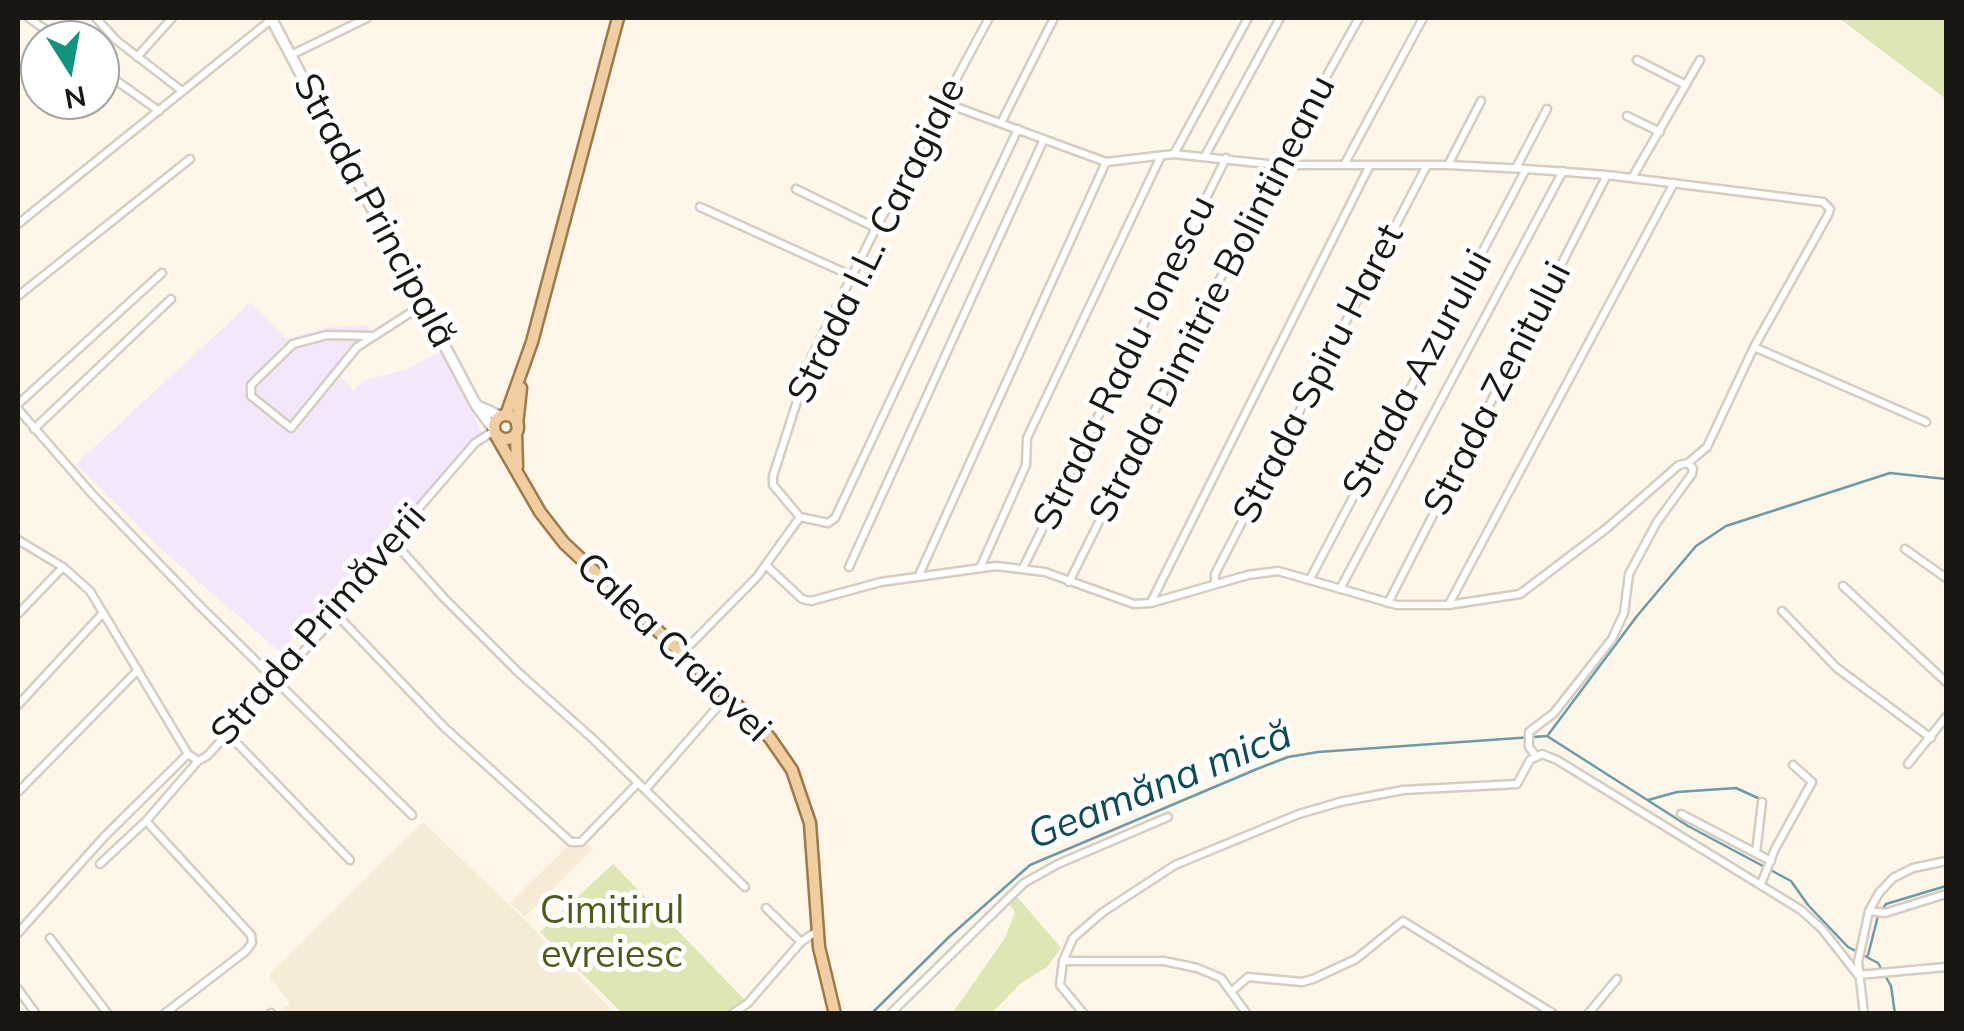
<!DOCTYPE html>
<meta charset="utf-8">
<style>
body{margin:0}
#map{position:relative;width:1964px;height:1031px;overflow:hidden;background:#fef6e9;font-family:Mulish,sans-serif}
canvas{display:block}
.frame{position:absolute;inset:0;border:20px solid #1a1713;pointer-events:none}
.north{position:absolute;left:20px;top:20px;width:100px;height:100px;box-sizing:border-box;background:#fff;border:2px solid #a3a2a1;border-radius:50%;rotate:169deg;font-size:28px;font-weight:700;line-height:40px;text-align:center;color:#1a1713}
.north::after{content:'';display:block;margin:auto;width:35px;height:45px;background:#11947e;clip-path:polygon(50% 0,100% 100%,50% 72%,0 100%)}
</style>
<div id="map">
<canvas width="1964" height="1031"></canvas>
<div class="frame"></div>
<div class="north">N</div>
</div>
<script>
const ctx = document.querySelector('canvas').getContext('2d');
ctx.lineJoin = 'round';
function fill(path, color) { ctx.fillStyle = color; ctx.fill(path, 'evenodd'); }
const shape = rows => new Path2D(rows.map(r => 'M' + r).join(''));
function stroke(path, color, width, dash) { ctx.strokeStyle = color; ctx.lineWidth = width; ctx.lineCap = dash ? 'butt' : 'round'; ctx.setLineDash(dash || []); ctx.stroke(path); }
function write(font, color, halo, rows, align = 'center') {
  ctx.font = font + ' Mulish,sans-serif'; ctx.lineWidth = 10; ctx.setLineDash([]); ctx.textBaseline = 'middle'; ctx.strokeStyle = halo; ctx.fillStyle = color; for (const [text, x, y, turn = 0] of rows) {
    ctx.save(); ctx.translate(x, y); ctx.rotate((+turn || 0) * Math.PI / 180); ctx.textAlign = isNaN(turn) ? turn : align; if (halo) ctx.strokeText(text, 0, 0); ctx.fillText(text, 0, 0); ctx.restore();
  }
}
const commercial = shape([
 [250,303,286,339,325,328,367,325,376,339,355,354,339,375,353,390,365,380,406,370,441,351,482,432,280,652,163,551,76,464]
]);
const industrial = shape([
 [423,822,527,922,615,1013,276,1013,290,1003,269,975]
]);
const built = shape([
 [586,842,593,849,525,917,510,903,570,844,577,849]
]);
const green = shape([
 [1839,18,1946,18,1946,99],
 [613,864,745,1000,730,1013,622,1013,540,932],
 [1014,893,1061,948,1047,967,1021,983,992,1013,952,1014,1005,938,1015,912,1006,900]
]);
const stream = shape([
 [1548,735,1637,616,1696,546,1726,526,1890,473,1946,479],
 [1648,800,1677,792,1736,788,1760,799],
 [1868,955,1878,916,1886,904,1946,886],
 [1886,977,1891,986,1895,1014],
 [871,1014,950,936,1030,865,1257,769,1288,757,1318,752,1547,736,1688,826,1791,881,1808,905,1848,947,1878,963,1882,970]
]);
const minor = shape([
 [29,18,60,40],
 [96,18,116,40,182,91],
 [291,55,367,18],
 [137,57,172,18],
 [1637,60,1686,85],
 [100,69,159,111],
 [945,103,1106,162,1174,154,1277,165,1448,165,1526,169,1607,175,1823,202,1830,209,1828,215,1754,347,1707,447,1688,463],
 [1627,116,1660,132],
 [1001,123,1054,18],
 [1174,154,1248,18],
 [1205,156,1280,18],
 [1344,165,1423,18],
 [1448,165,1481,101],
 [1516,168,1547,109],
 [1632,178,1700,60],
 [796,189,876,228],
 [700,207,852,276],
 [18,224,272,19],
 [18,296,190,159],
 [370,336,327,335,293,344,251,385,251,396,291,428,357,347,424,304],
 [1754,347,1926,422],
 [18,404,162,273],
 [18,409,92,494,198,604,412,815],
 [34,429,171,299],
 [800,517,828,523,835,518,1018,129],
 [18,540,63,567,90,591,188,754],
 [393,541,444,598,518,672,593,739,745,887],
 [1905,549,1946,578],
 [767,566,802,599,811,601,881,582,996,566,1045,572,1134,604,1151,603,1248,575,1278,571,1397,605,1448,605,1520,594,1607,528,1679,465,1688,463,1693,469,1692,474,1657,522,1629,574,1624,613,1612,639,1554,713,1529,732,1529,747,1535,755],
 [849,567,1044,139],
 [980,568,1026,465,1027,438,1161,156],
 [1023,568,1226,158],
 [919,575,1106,162],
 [1310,579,1526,169],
 [1069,582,1277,165,1359,18],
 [1215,584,1215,574,1427,165],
 [1843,586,1946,682],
 [1340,589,1563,171],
 [1151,602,1370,165],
 [1388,603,1607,175],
 [1449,604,1674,183],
 [1782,611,1837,668,1931,738],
 [18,614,63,567],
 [337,615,444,727,571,842,581,842,638,783],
 [682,653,757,577,800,517,773,485,773,476,811,358,876,228,989,18],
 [18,705,103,613],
 [227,733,350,860],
 [1908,764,1946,717],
 [645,790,727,696],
 [18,792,138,670],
 [1681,814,1771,861],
 [1756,853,1762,802],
 [100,864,146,821],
 [1761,884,1775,849,1812,782,1793,765],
 [766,908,801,942],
 [1869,911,1885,913,1946,894],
 [18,933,104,837,188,754,198,761,207,756,337,615,406,523,475,443,494,431],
 [50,938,108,1014],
 [1063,961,1164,961,1197,968,1221,978,1247,1014],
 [1858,975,1946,967],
 [18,989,36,1014],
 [1231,992,1248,977,1302,982,1313,979,1356,959,1403,921,1554,1014],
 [164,1014,246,951,252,943,251,935,146,821,198,761],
 [270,1014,271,1013],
 [732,1014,748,1003,801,942,817,931],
 [890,1014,1024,883,1058,864,1168,817],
 [1084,1014,1060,985,1063,961,1073,938,1103,912,1175,865,1299,814,1340,802,1403,790,1517,784,1530,760,1542,754,1557,760,1801,910,1822,929,1858,975],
 [1588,1014,1617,979],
 [1864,1014,1858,962,1869,911,1879,893,1893,878,1913,868,1946,861]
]);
const secondary = shape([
 [271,18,476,405,493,428],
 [478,406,500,416]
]);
const primary = shape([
 '494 427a12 12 0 1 1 24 0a12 12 0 1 1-24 0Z',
 [506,415,532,342,618,18],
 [517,425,521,388],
 [516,433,517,467],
 [495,434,540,512,564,543,752,719,770,738,792,770,810,823,819,947,835,1014]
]);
const streetNames = [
 ["Strada Principală",374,211,62],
 ["Strada I.L. Caragiale",877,241,-64],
 ["Strada Dimitrie Bolintineanu",1213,299,-63],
 ["Strada Radu Ionescu",1125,363,-64],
 ["Strada Spiru Haret",1319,374,-63],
 ["Strada Azurului",1418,374,-62],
 ["Strada Zenitului",1498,389,-63],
 ["Strada Primăverii",319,625,-49],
 ["Calea Craiovei",673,648,44]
];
const parkNames = [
 ["Cimitirul",612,912],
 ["evreiesc",612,956]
];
const waterNames = [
 ["Geamăna mică",1160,786,-22]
];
fill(commercial, '#f4e7fb');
fill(industrial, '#f5ecd7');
fill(built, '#f7ebd8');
fill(green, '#dee6b4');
stroke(stream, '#6b9ba7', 2.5);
stroke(minor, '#d5cdc1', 11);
stroke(secondary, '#d5cdc1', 14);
stroke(primary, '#9f7948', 15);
stroke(minor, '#fff', 6);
stroke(secondary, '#fff', 9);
stroke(primary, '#f1cea2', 10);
write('38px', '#1a1713', '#fff', streetNames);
write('38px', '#53591c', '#fff', parkNames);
write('italic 40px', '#0e4b59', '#fff', waterNames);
</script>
